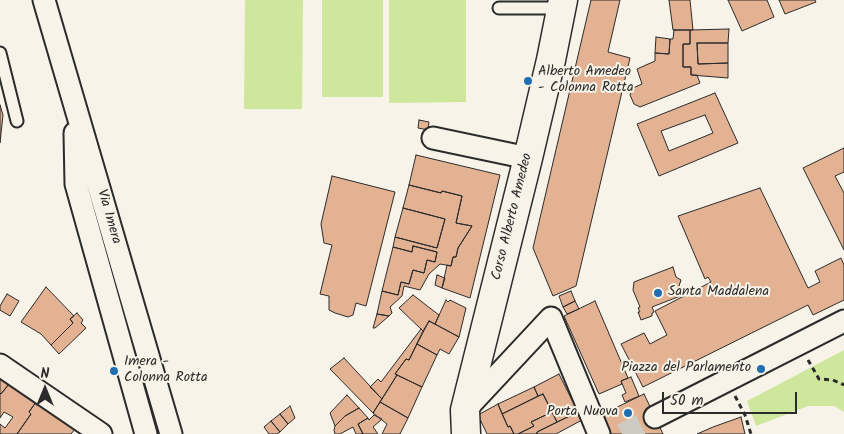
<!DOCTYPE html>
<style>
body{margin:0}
#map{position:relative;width:844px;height:434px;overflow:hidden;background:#f7f3e8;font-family:Kalam,sans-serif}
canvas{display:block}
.north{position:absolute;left:20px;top:364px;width:50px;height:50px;-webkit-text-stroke:4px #f7f3e8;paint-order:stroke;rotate:0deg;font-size:14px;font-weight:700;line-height:20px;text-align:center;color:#2b2b2b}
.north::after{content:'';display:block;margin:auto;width:18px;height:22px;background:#2b2b2b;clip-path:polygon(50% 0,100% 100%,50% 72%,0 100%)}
.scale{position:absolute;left:662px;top:392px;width:135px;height:22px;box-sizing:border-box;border:2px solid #2b2b2b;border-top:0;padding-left:6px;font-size:15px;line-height:18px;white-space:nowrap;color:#2b2b2b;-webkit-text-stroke:4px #f7f3e8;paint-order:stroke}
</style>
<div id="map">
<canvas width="844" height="434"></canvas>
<div class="north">N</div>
<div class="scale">50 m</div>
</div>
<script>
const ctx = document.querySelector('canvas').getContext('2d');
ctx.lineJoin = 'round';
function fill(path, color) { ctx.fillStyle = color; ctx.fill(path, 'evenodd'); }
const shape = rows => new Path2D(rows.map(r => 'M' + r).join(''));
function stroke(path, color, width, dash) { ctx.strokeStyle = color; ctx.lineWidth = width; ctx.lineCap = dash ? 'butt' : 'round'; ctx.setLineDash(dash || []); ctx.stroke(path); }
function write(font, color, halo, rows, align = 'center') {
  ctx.font = font + ' Kalam,sans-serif'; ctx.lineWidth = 4; ctx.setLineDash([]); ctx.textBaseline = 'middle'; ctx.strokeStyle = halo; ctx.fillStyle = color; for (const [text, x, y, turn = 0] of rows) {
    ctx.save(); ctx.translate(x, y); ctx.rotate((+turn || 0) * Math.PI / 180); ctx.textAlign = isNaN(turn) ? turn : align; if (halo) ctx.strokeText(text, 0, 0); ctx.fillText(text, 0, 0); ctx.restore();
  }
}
const green = shape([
 [245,0,303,0,302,109,244,109],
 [322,0,383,0,383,97,322,97],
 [389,0,466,0,466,102,389,103],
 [844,350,844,412,834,406,808,406,756,426,747,401]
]);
const building = shape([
 [591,0,620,0,608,52,630,58,576,286,553,296,533,248,591,0],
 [669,0,690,0,693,30,673,30,669,0],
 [728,0,767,0,774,17,742,31,728,0],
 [779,0,815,0,816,2,785,14,779,0],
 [729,29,728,43,697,43,698,64,728,63,728,78,691,75,691,67,683,67,683,44,690,44,690,30,729,29],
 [674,30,690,30,690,44,683,44,683,67,691,67,691,75,697,75,700,83,640,107,634,104,630,95,633,88,642,84,637,69,655,61,655,53,669,54,670,39,673,39,674,30],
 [656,37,670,39,669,54,655,53,656,37],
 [697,43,728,43,728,63,698,64,697,43],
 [715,93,738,143,659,176,637,124,715,93],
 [705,115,713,133,669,151,661,131,705,115],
 [0,105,3,115,0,143,0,105],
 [419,120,429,122,428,130,418,128,419,120],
 [844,148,844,172,835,176,844,193,844,250,803,168,844,148],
 [416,155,500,175,470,298,442,288,447,265,451,266,453,257,456,257,458,248,472,226,456,223,462,196,442,191,441,193,409,185,416,155],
 [332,176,395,192,366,306,356,303,353,315,348,317,335,313,329,310,329,296,320,294,332,245,324,243,321,224,332,176],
 [409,185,441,193,442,191,462,196,456,223,472,226,458,248,456,257,453,257,451,266,440,264,429,274,420,290,404,286,402,296,390,307,392,313,389,316,377,314,382,291,398,295,401,282,409,284,413,270,424,273,427,260,435,262,437,252,413,246,412,252,393,247,395,237,437,248,445,219,403,208,409,185],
 [760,188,808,288,820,282,815,271,841,258,844,265,844,300,813,315,808,305,643,387,621,344,644,333,650,344,667,335,655,311,711,282,708,277,705,279,678,216,760,188],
 [403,208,445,219,437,248,395,237,403,208],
 [413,246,437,252,435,262,427,260,424,273,413,270,409,284,401,282,398,295,382,291,393,247,412,252,413,246],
 [673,267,676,277,681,280,679,286,683,295,652,307,654,312,652,313,652,316,641,320,638,312,640,312,638,308,640,307,633,290,634,282,673,267],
 [437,275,445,278,442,288,435,285,437,275],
 [46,287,74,316,70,319,73,323,51,345,41,334,21,322,46,287],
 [571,291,575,301,563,307,559,296,571,291],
 [7,294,19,301,10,316,0,310,0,306,7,294],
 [413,295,439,315,435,324,429,321,423,331,399,308,413,295],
 [446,300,448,302,450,300,466,308,459,337,435,324,446,300],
 [575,301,579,309,567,314,563,307,575,301],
 [595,301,628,378,621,381,622,384,599,394,564,316,595,301],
 [77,313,83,320,81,323,86,328,59,354,51,345,73,323,70,319,77,313],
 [377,314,389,316,375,328,373,328,377,314],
 [429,321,459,337,449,354,440,349,437,355,417,344,429,321],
 [421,329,423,331,409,360,406,359,395,374,397,375,382,399,370,387,378,379,381,382,421,329],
 [417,344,437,355,422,387,395,374,406,359,409,360,417,344],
 [344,358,382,399,373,413,330,369,344,358],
 [559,374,578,412,557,422,543,394,538,396,534,387,559,374],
 [397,375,422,387,408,418,380,402,397,375],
 [631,377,639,396,625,402,622,395,626,393,621,381,631,377],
 [0,378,9,384,1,394,0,393,0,378],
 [9,384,36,402,29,412,31,414,17,434,0,434,0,424,5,428,13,417,4,412,0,418,0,393,1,394,9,384],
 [534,387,538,396,502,414,498,404,534,387],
 [543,394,552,412,531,422,534,426,518,434,514,434,510,426,508,427,502,414,543,394],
 [644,394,663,434,609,434,601,415,644,394],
 [347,395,359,408,345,416,335,426,330,413,347,395],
 [36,402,75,429,71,434,17,434,31,414,29,412,36,402],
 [380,402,408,418,400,434,382,434,387,424,373,413,380,402],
 [498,404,508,427,510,426,514,434,487,434,478,415,498,404],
 [290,406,295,418,288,424,280,414,290,406],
 [359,408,368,418,358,424,363,434,356,434,353,427,340,434,335,434,334,430,335,426,345,416,359,408],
 [552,412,557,422,537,432,537,434,518,434,534,426,531,422,552,412],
 [578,412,582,420,556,434,537,434,537,432,578,412],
 [280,414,288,424,280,432,271,421,280,414],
 [374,415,382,419,373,427,378,434,363,434,358,424,368,418,369,420,374,415],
 [741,417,745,434,697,434,713,427,741,417],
 [271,421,280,432,277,434,269,434,264,427,271,421]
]);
const streetTunnel = shape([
 [622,434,655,417]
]);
const path = shape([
 [808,360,819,379,833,380,844,385],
 [735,396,745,415,751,434]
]);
const lane = shape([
 [499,8,561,8],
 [0,53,17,121]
]);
const street = shape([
 [44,0,171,434],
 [75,133,76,184,146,434],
 [433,138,528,158],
 [0,365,101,434],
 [466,409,551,318,599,434],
 [655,417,844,321]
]);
const secondary = shape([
 [466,434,465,410,528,158,551,60,563,0]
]);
const markers = [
 [528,81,5,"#1f6fb2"],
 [658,293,5,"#1f6fb2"],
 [761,369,5,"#1f6fb2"],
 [114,371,5,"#1f6fb2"],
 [628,413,5,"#1f6fb2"]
];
const poiNames = [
 ["Alberto Amedeo",538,73],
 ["- Colonna Rotta",538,89],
 ["Santa Maddalena",668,293],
 ["Imera -",124,363],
 ["Colonna Rotta",124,379],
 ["Piazza del Parlamento",751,369,"right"],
 ["Porta Nuova",618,413,"right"]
];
const streetNames = [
 ["Via Imera",108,217,74],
 ["Corso Alberto Amedeo",513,217,-76]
];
fill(green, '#cfe79d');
fill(building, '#e2b293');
stroke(building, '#2b2b2b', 1);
stroke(streetTunnel, '#cecbc2', 21, [21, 11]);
stroke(lane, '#2b2b2b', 15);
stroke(street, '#2b2b2b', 25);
stroke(secondary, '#2b2b2b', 31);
stroke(path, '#2b2b2b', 3, [5, 4]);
stroke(lane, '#f7f3e8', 11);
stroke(street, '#f7f3e8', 21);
stroke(secondary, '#f7f3e8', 28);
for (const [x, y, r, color] of markers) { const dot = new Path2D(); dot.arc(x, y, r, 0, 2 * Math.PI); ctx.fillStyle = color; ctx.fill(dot); stroke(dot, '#f7f3e8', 2); }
write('14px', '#2b2b2b', '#f7f3e8', poiNames, 'left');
write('14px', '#2b2b2b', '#f7f3e8', streetNames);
</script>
